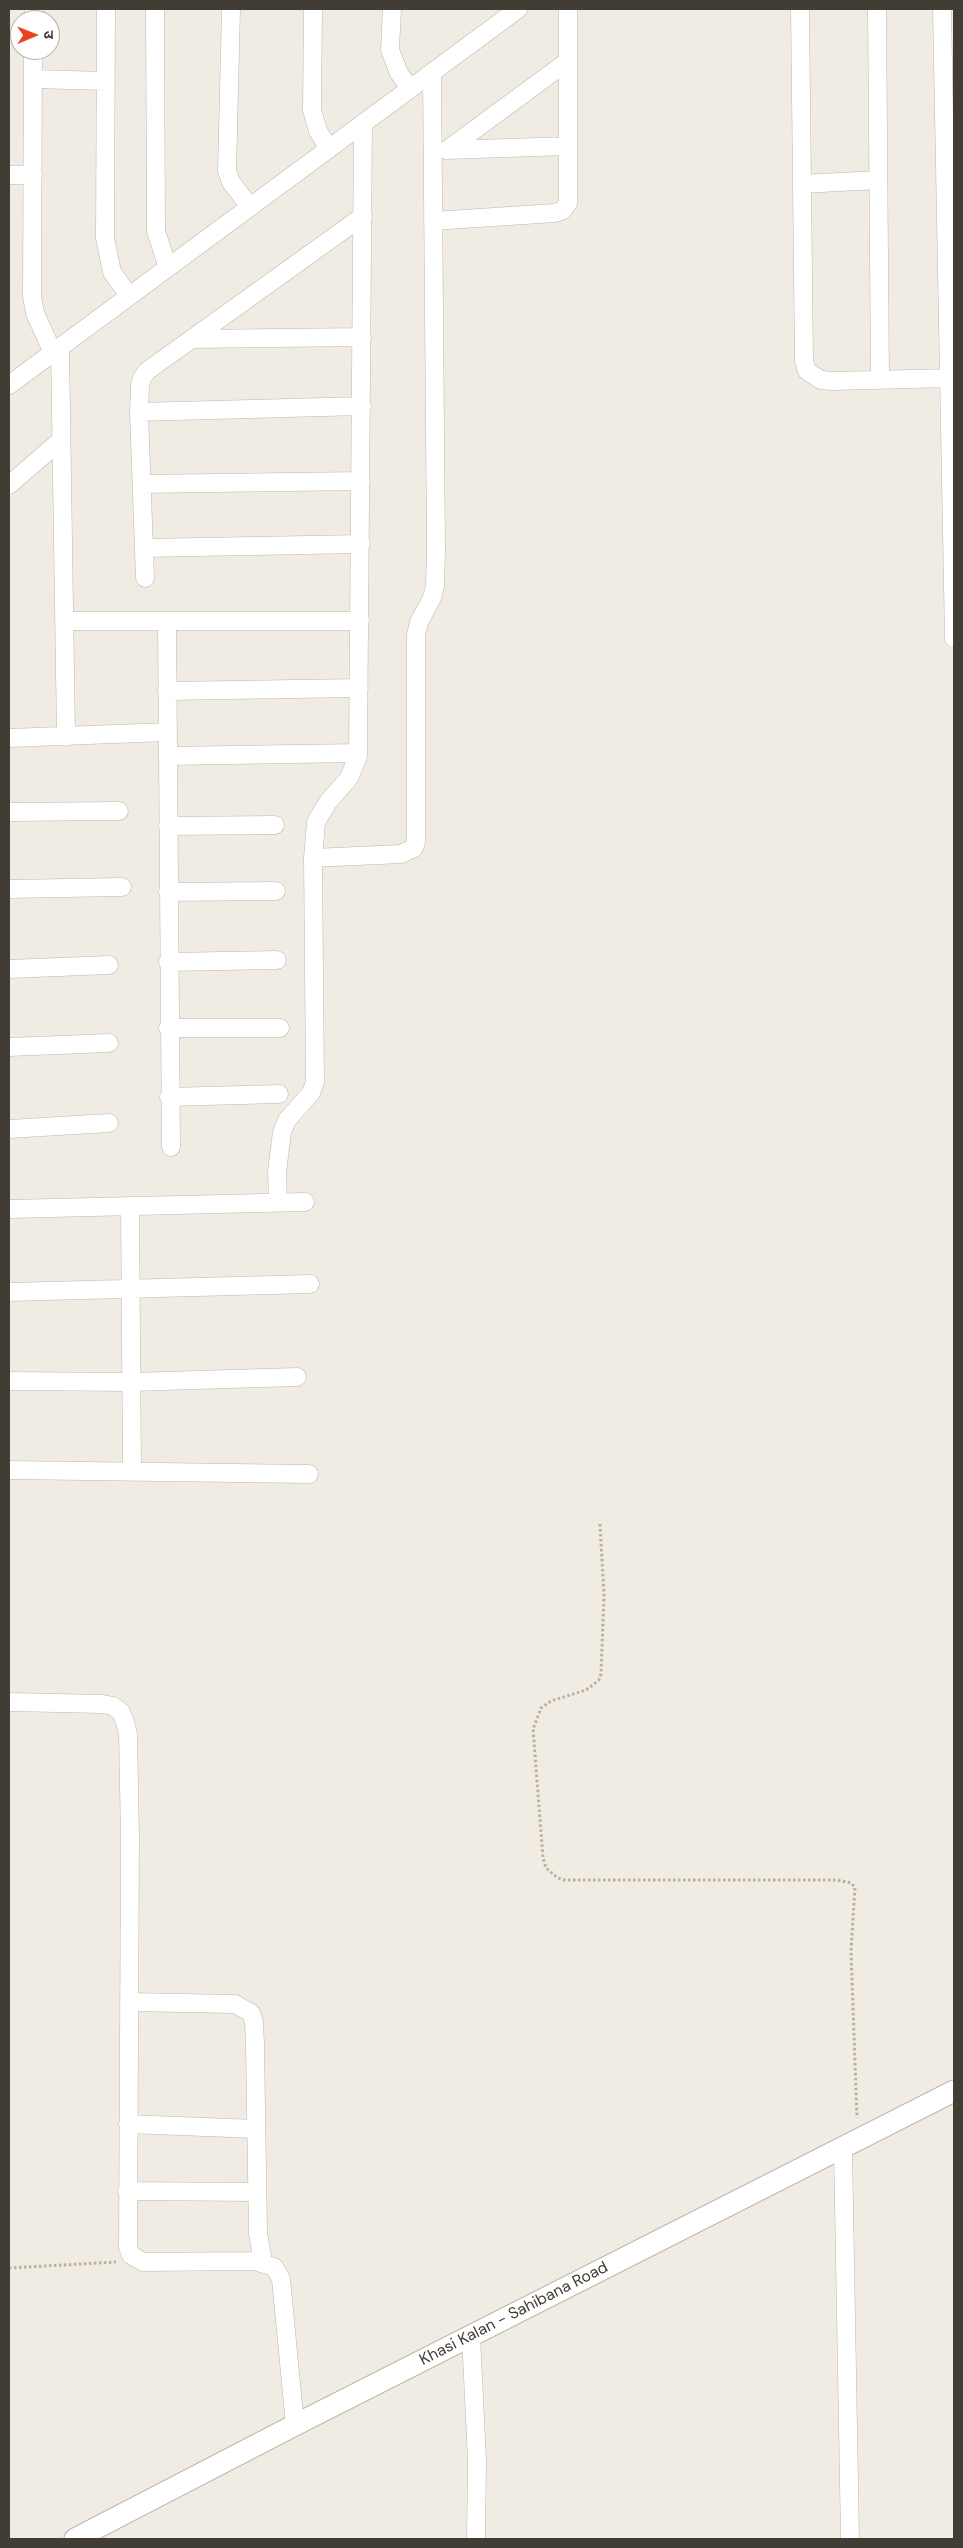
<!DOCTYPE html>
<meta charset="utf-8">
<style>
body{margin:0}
#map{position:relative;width:963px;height:2548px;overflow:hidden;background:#f0ece3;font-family:"DM Sans","Noto Sans Devanagari",sans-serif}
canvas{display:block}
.frame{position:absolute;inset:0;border:10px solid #413c34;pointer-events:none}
.north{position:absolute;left:10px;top:10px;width:50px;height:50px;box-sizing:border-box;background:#fff;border:1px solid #b3b1ae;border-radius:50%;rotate:89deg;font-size:14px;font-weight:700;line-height:20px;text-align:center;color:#413c34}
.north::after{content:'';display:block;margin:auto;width:18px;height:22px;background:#e94322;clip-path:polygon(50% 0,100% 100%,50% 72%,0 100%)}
</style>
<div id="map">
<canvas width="963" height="2548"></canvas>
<div class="frame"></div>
<div class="north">उ</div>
</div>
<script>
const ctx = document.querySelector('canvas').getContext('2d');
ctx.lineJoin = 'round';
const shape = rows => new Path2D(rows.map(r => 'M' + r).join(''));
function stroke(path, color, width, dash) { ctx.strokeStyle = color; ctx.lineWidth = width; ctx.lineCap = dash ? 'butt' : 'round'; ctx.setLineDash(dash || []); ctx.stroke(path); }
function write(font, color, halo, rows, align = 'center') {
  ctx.font = font + ' "DM Sans",sans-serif'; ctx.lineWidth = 4; ctx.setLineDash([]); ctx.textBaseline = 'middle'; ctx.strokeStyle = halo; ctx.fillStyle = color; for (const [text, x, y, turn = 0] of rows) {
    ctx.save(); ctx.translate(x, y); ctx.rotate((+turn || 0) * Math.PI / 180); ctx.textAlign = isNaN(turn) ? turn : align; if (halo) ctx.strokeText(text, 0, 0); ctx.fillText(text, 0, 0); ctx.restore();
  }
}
const path = shape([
 [600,1524,604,1595,601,1674,599,1680,586,1690,551,1701,541,1708,533,1729,543,1858,546,1868,558,1878,565,1880,837,1880,851,1883,855,1887,851,1951,857,2118],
 [9,2268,116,2262]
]);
const minor = shape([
 [106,9,105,238,112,272,129,296],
 [155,9,156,231,168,268],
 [231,9,227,171,231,182,250,207],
 [313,9,312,110,318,131,329,149],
 [392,9,390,50,399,73,410,89],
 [800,9,804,361,807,371,821,380,833,381,950,378],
 [877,9,880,380],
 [942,9,954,638],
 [34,20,34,9],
 [33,50,32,296,35,313,53,353],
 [33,79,106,81],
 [446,150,568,146],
 [447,150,568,61],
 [9,175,33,175],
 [802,184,878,180],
 [433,221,555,213,563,210,568,203,568,9],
 [192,339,362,337],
 [60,347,66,737],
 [9,385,518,9],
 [139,412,362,406],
 [142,484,361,481],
 [9,485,61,440],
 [144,548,361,544],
 [145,578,139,412,140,385,142,378,147,371,363,216],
 [64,621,360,621],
 [167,621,171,1147],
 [167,691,359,688],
 [9,738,168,732],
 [168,756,358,753],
 [9,812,119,811],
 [168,826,275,825],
 [313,858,401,854,414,848,416,842,416,635,419,622,432,598,435,586,436,549,432,73],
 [9,889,122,887],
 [168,892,276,891],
 [168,962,277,960],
 [9,969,109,965],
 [168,1028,280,1028],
 [9,1047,109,1043],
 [169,1097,279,1094],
 [9,1129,109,1123],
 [278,1203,277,1172,282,1132,287,1120,311,1093,315,1082,313,858,316,822,328,802,349,778,358,756,363,123],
 [130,1206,132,1472],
 [9,1209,305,1202],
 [9,1292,310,1284],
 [9,1381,131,1382,297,1377],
 [9,1470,309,1474],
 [9,1702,102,1704,113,1706,121,1712,125,1722,128,1734,130,1838,128,2247,131,2255,143,2262,254,2261,274,2267,281,2279,295,2425],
 [129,2002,235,2004,251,2013,254,2022,255,2045,258,2233,263,2262],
 [128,2124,256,2129],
 [843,2149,850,2539],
 [127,2191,257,2192],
 [471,2336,477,2460,476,2539]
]);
const tertiary = shape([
 [75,2539,295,2425,954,2091]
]);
const streetNames = [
 ["Khasi Kalan - Sahibana Road",514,2314,-27]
];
stroke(minor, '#beb7aa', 19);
stroke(tertiary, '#beb7aa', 23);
stroke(path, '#bbb099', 3, [2.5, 2.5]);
stroke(minor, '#fff', 18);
stroke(tertiary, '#fff', 21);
write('16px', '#413c34', '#fff', streetNames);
</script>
